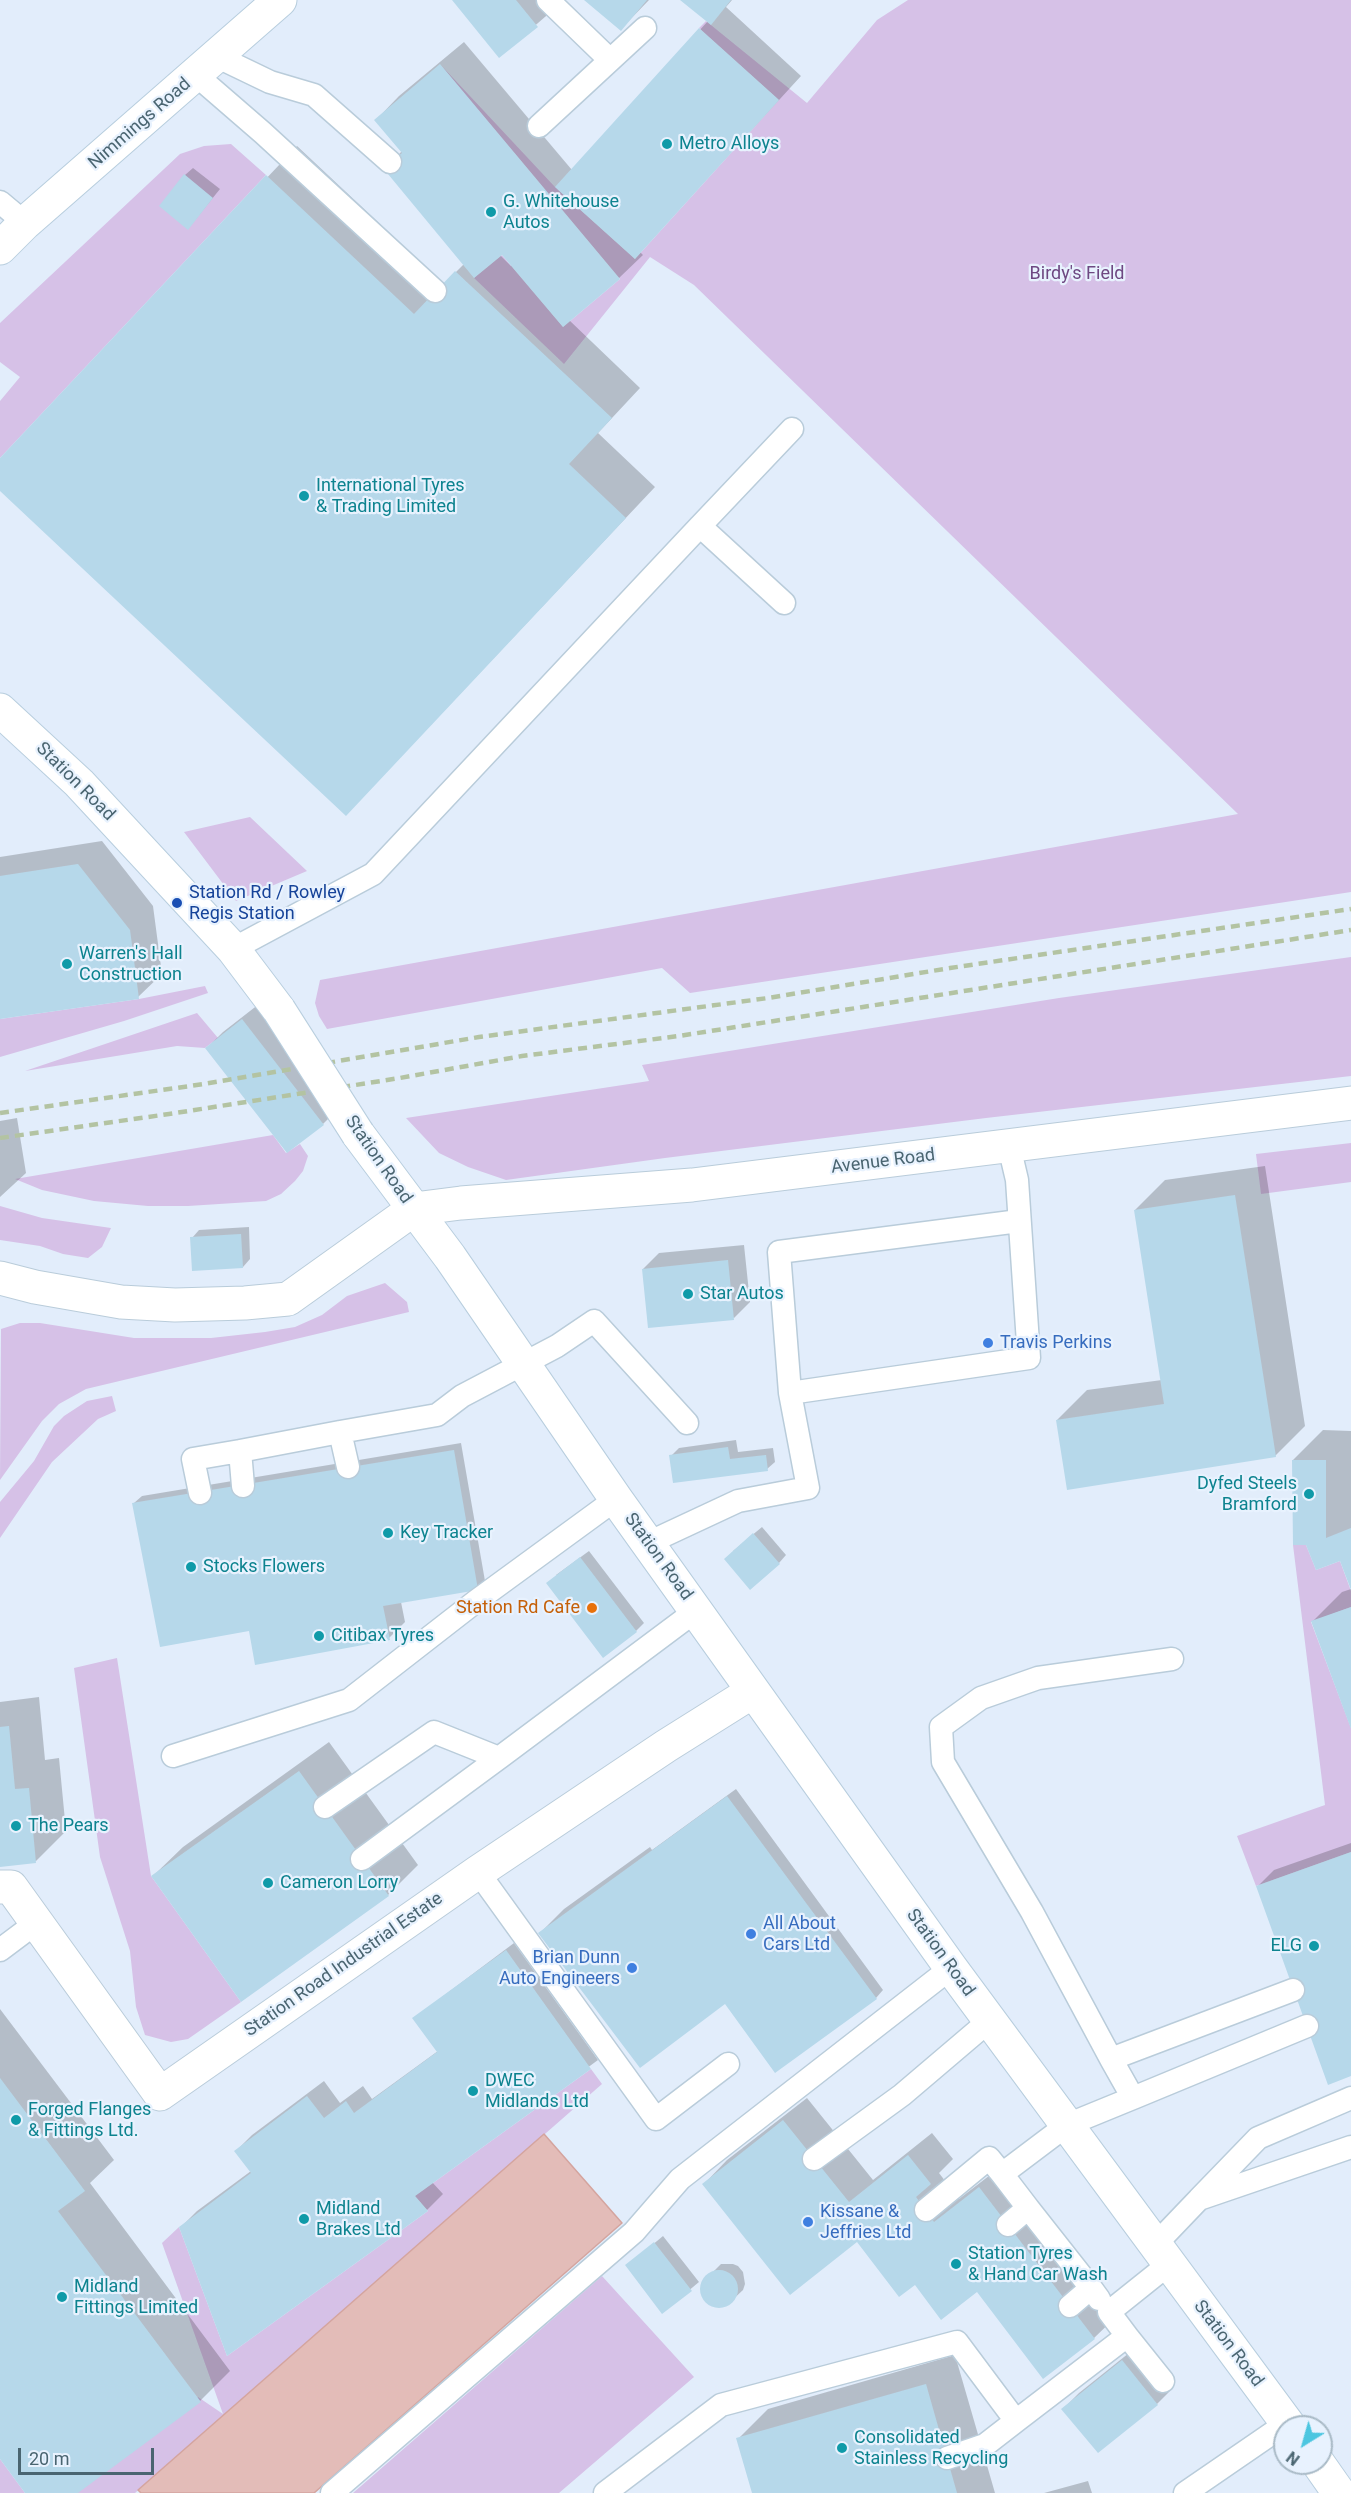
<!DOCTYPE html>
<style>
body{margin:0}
#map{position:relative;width:1351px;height:2493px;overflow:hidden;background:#e2edfb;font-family:Roboto,sans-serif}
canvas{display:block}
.north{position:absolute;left:1273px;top:2415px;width:60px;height:60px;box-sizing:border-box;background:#e8f2fe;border:2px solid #a9bac6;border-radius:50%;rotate:217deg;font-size:16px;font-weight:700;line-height:24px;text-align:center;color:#4a6571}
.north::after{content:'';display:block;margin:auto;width:21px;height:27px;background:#4cc6e0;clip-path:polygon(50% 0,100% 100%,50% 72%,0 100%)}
.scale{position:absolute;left:18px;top:2448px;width:136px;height:27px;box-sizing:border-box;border:3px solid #4a6571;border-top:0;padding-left:8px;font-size:18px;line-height:21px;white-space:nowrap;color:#4a6571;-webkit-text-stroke:4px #e8f2fe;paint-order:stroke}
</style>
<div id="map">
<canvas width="1351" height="2493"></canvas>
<div class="north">N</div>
<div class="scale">20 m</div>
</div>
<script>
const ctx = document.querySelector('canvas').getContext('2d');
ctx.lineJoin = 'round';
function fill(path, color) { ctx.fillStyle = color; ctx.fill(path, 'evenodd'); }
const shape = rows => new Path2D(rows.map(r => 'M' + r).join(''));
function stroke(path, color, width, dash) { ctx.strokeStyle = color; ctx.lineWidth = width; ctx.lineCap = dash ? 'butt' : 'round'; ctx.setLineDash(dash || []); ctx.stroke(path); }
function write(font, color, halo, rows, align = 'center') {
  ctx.font = font + ' Roboto,sans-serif'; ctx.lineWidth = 4.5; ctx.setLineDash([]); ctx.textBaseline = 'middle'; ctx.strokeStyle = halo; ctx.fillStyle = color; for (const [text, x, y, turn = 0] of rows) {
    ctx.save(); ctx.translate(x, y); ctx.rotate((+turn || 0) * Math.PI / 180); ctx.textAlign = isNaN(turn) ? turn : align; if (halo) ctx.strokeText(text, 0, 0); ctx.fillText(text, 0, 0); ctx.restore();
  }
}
const green = shape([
 [908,0,1351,0,1351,892,690,993,662,968,327,1029,319,1016,315,1003,320,980,1238,814,694,285,650,257,564,364,474,278,502,255,563,327,620,279,440,64,555,187,635,259,779,100,699,28,706,21,807,103,877,20],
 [231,144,266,175,0,458,0,401,20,377,0,362,0,323,180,154,204,146],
 [250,817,307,871,236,901,184,832],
 [1351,957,1351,1076,986,1118,665,1158,506,1180,468,1167,439,1153,406,1118,649,1081,642,1065,1059,998],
 [205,986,208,993,124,1021,0,1057,0,1019,139,999],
 [197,1013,218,1038,205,1048,177,1046,25,1071],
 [273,1135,286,1153,300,1144,308,1156,303,1171,295,1181,281,1194,266,1201,188,1206,148,1206,94,1201,42,1190,15,1179],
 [1351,1143,1351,1182,1261,1194,1256,1154],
 [0,1206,42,1218,111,1228,102,1247,88,1258,63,1254,40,1246,0,1240],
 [385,1283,407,1302,409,1312,86,1389,59,1404,42,1421,0,1480,1,1329,20,1323,40,1323,134,1338,211,1338,265,1332,295,1327,322,1315,347,1296],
 [112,1396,116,1411,98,1419,52,1462,0,1538,0,1502,34,1461,54,1426,64,1416,87,1401],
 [1293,1545,1306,1545,1316,1570,1340,1561,1351,1591,1351,1607,1311,1622,1351,1728,1351,1852,1256,1886,1237,1836,1325,1805],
 [117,1658,151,1876,241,2002,188,2039,171,2042,145,2035,136,2007,130,1951,100,1857,74,1668],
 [591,2069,602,2084,135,2493,76,2493,198,2397,223,2414,162,2243,179,2227,227,2356,428,2211,415,2196],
 [602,2276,694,2377,559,2493,353,2493],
 [0,2459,25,2493,0,2493]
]);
const water = shape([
 [544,2134,622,2223,314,2493,141,2493,138,2490,544,2134]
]);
const shadow = shape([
 [454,0,545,0,553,10,500,56],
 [586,0,649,0,621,29],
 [683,0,732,0,726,7,801,76,640,252,643,255,619,278,569,320,640,388,598,433,655,487,375,784,0,488,0,460,297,146,444,284,464,264,385,169,402,151,376,120,399,96,464,42,572,170,708,21],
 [503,252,512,264,511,266,500,255],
 [193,168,220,189,195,220,185,175],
 [102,841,153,906,162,974,138,997,0,1018,0,857],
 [259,1004,339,1108,323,1124,207,1048,223,1032],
 [17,1118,26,1173,0,1197,0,1121],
 [1265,1166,1305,1426,1275,1456,1057,1420,1087,1390,1162,1380,1135,1210,1165,1180],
 [249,1227,250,1259,243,1267,192,1238,199,1230],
 [744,1245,750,1302,734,1318,643,1269,659,1253],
 [1323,1430,1351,1431,1351,1587,1341,1559,1317,1568,1293,1460],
 [736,1440,738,1452,773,1448,775,1462,767,1469,671,1456,679,1448],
 [461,1443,485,1581,477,1589,401,1602,405,1622,389,1638,134,1503,142,1496],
 [762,1527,786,1555,779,1563,733,1551],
 [589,1551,644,1623,636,1631,556,1575],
 [1351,1589,1351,1725,1312,1622,1342,1592],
 [39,1697,45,1760,59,1758,66,1831,36,1861,0,1866,0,1702],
 [329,1742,418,1865,388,1895,153,1876,183,1847],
 [736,1789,883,1990,876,1998,725,2002,540,1933,564,1909,650,1847,652,1850],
 [1351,1843,1351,2075,1258,1886,1274,1870],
 [514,1943,598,2060,432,2182,443,2194,427,2210,228,2354,181,2227,197,2211,251,2171,236,2151,252,2135,324,2081,340,2103,363,2086,372,2099,438,2051,414,2018],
 [0,2009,114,2160,90,2183,230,2371,200,2401,75,2493,27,2493,0,2457],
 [807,2098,873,2180,932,2133,953,2159,939,2173,959,2199,1003,2165,1118,2315,1094,2338,1044,2377,977,2290,915,2283,858,2240,704,2184,727,2160],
 [663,2236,699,2282,663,2312,633,2261],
 [721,2264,733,2264,738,2266,743,2272,745,2284,743,2290,727,2305,713,2305,703,2297,703,2282],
 [1139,2345,1173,2388,1157,2404,1063,2409,1079,2393],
 [955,2355,995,2493,753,2493,738,2439,768,2409],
 [1088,2481,1092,2493,1044,2493]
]);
const building = shape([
 [452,0,516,0,538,27,499,58],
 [584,0,647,0,621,31],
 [680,0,731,0,711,25],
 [699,28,779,100,635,259,555,187],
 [440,64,620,279,563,327,502,255,474,278,383,168,402,153,374,120],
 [184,174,213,198,188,230,159,206],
 [266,175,414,314,455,271,612,418,569,464,626,518,346,816,0,491,0,458],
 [78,864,130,930,139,999,0,1019,0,876],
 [242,1019,324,1125,287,1153,205,1048],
 [1235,1195,1276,1457,1067,1490,1056,1420,1164,1404,1134,1210],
 [241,1234,243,1268,192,1271,190,1237],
 [728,1260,734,1320,648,1328,642,1269],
 [728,1447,730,1459,766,1455,768,1471,673,1483,669,1455],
 [454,1450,478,1590,383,1606,390,1640,255,1665,249,1631,160,1647,132,1503],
 [1292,1460,1326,1460,1326,1538,1351,1528,1351,1590,1340,1561,1316,1570,1306,1545,1293,1545],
 [753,1533,780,1564,750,1590,724,1559],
 [580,1557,637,1632,603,1658,546,1583],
 [1351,1607,1351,1729,1311,1621],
 [9,1726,15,1789,29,1788,36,1863,0,1867,0,1727],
 [299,1771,389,1896,241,2002,151,1876],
 [727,1796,877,1999,775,2073,725,2004,640,2068,538,1933],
 [1351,1852,1351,2076,1328,2085,1256,1886],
 [506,1950,591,2069,415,2196,428,2211,227,2356,179,2227,251,2173,234,2151,307,2096,324,2118,346,2101,354,2113,437,2052,412,2018],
 [0,2078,85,2191,58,2211,201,2402,78,2493,25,2493,0,2459],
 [783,2120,849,2202,908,2155,931,2184,916,2197,934,2222,979,2187,1095,2339,1043,2379,977,2292,941,2320,915,2285,899,2297,857,2242,790,2295,702,2184],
 [654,2242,692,2291,662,2314,625,2265],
 '700 2289a19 19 0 1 1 38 0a19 19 0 1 1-38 0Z',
 [1122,2360,1158,2405,1098,2453,1061,2409],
 [926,2384,957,2493,752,2493,736,2438]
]);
const lane = shape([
 [548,0,609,59],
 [216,56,270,82,314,95,390,162],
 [196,75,263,133,435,291],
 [539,126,645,28],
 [0,202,25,223],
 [784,603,700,526,792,429],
 [233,949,373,874,700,526],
 [790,1393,779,1252,1019,1221],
 [348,1467,340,1432,437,1415,462,1396,557,1346,594,1321,687,1423],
 [243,1486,240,1451,340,1432],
 [200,1493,193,1459,240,1451],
 [648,1543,738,1501,808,1488,790,1393,1029,1358,1017,1180,1009,1146],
 [173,1756,349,1700,475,1602,616,1499],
 [499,1758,697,1610],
 [325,1807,434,1732,499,1758,362,1859],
 [478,1872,656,2119,728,2064],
 [0,1950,36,1923],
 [1111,2059,1032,1912,943,1762,941,1727,981,1698,1038,1678,1172,1659],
 [1133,2098,1307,2026],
 [1351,2098,1258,2138,1199,2199,1351,2147],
 [814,2159,902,2095,989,2021],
 [1028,2208,1002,2174,1067,2125,1133,2098,1111,2059,1293,1990],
 [926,2210,989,2158,1002,2174],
 [1008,2225,1028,2208,1091,2288],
 [1155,2245,1199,2199],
 [1070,2306,1091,2288,1099,2299],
 [1127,2336,1109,2312,1169,2264],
 [947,2458,985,2445,1016,2421],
 [332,2493,634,2232,680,2179,951,1968],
 [605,2493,721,2405,957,2342,1016,2421,1127,2336,1163,2381],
 [1185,2493,1287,2423]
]);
const street = shape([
 [0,1278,35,1287,121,1302,175,1305,245,1303,288,1299,414,1209,461,1203,692,1185,1351,1103],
 [0,1887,11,1887,160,2094,478,1872,666,1746,752,1692]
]);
const secondary = shape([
 [0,248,25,223,280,0],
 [0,710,79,783,233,949,279,1010],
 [358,1134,450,1257,616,1499,951,1968,1290,2427],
 [1318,2463,1339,2493]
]);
const rail = shape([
 [0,1113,204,1084,479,1037,768,998,950,968,1351,909],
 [0,1138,169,1114,400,1078,522,1056,679,1036,1351,930]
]);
const secondaryBridge = shape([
 [279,1010,358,1134]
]);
const markers = [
 [667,144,6,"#0f9aa8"],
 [491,212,6,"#0f9aa8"],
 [304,496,6,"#0f9aa8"],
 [177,903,6,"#1a4fb4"],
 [67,964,6,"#0f9aa8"],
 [688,1294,6,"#0f9aa8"],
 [988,1343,6,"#3f7fe0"],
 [1309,1494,6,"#0f9aa8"],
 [388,1533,6,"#0f9aa8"],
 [191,1567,6,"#0f9aa8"],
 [592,1608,6,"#e8710a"],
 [319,1636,6,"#0f9aa8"],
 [16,1826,6,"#0f9aa8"],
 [268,1883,6,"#0f9aa8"],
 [751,1934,6,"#3f7fe0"],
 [1314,1946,6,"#0f9aa8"],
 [632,1968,6,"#3f7fe0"],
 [473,2091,6,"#0f9aa8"],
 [16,2120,6,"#0f9aa8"],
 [304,2219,6,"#0f9aa8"],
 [808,2222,6,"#3f7fe0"],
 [956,2264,6,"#0f9aa8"],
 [62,2297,6,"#0f9aa8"],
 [842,2448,6,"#0f9aa8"]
];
const streetNames = [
 ["Nimmings Road",140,124,-41],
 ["Station Road",75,782,45],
 ["Station Road",378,1160,55],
 ["Avenue Road",883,1162,-7],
 ["Station Road",658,1557,54],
 ["Station Road",940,1953,54],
 ["Station Road Industrial Estate",344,1965,-35],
 ["Station Road",1228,2344,53]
];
const cultureNames = [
 ["Metro Alloys",679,144],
 ["G. Whitehouse",503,202],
 ["Autos",503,223],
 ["International Tyres",316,486],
 ["& Trading Limited",316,507],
 ["Warren's Hall",79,954],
 ["Construction",79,975],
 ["Star Autos",700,1294],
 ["Dyfed Steels",1297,1484,"right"],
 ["Bramford",1297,1505,"right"],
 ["Key Tracker",400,1533],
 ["Stocks Flowers",203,1567],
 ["Citibax Tyres",331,1636],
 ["The Pears",28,1826],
 ["Cameron Lorry",280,1883],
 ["ELG",1302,1946,"right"],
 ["DWEC",485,2081],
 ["Midlands Ltd",485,2102],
 ["Forged Flanges",28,2110],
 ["& Fittings Ltd.",28,2131],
 ["Midland",316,2209],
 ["Brakes Ltd",316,2230],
 ["Station Tyres",968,2254],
 ["& Hand Car Wash",968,2275],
 ["Midland",74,2287],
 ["Fittings Limited",74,2308],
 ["Consolidated",854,2438],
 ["Stainless Recycling",854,2459]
];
const parkNames = [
 ["Birdy's Field",1077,274]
];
const transitNames = [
 ["Station Rd / Rowley",189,893],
 ["Regis Station",189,914]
];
const shopNames = [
 ["Travis Perkins",1000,1343],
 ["All About",763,1924],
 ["Cars Ltd",763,1945],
 ["Brian Dunn",620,1958,"right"],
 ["Auto Engineers",620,1979,"right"],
 ["Kissane &",820,2212],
 ["Jeffries Ltd",820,2233]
];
const foodNames = [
 ["Station Rd Cafe",580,1608]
];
fill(green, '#d6c1e7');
fill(water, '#e3bcb8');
stroke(water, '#d4a49e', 1.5);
fill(shadow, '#0003');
fill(building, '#b6d8ea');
stroke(lane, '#b9ccda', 25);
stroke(street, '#b9ccda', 35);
stroke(secondary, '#b8cede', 35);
stroke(lane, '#fff', 22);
stroke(street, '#fff', 33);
stroke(secondary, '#fff', 33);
stroke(rail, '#b3c3a2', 4.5, [9, 6]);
stroke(secondaryBridge, '#b8cede', 35, []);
stroke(secondaryBridge, '#fff', 33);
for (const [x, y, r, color] of markers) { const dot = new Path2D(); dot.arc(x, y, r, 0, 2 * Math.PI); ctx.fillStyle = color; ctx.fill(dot); stroke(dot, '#e8f2fe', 2); }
write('18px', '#4a6571', '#e8f2fe', streetNames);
write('18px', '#0d838f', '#e8f2fe', cultureNames, 'left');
write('18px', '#6e4882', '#e8f2fe', parkNames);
write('18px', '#164399', '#e8f2fe', transitNames, 'left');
write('18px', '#366cbe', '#e8f2fe', shopNames, 'left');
write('18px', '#c56008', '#e8f2fe', foodNames, 'right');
</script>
